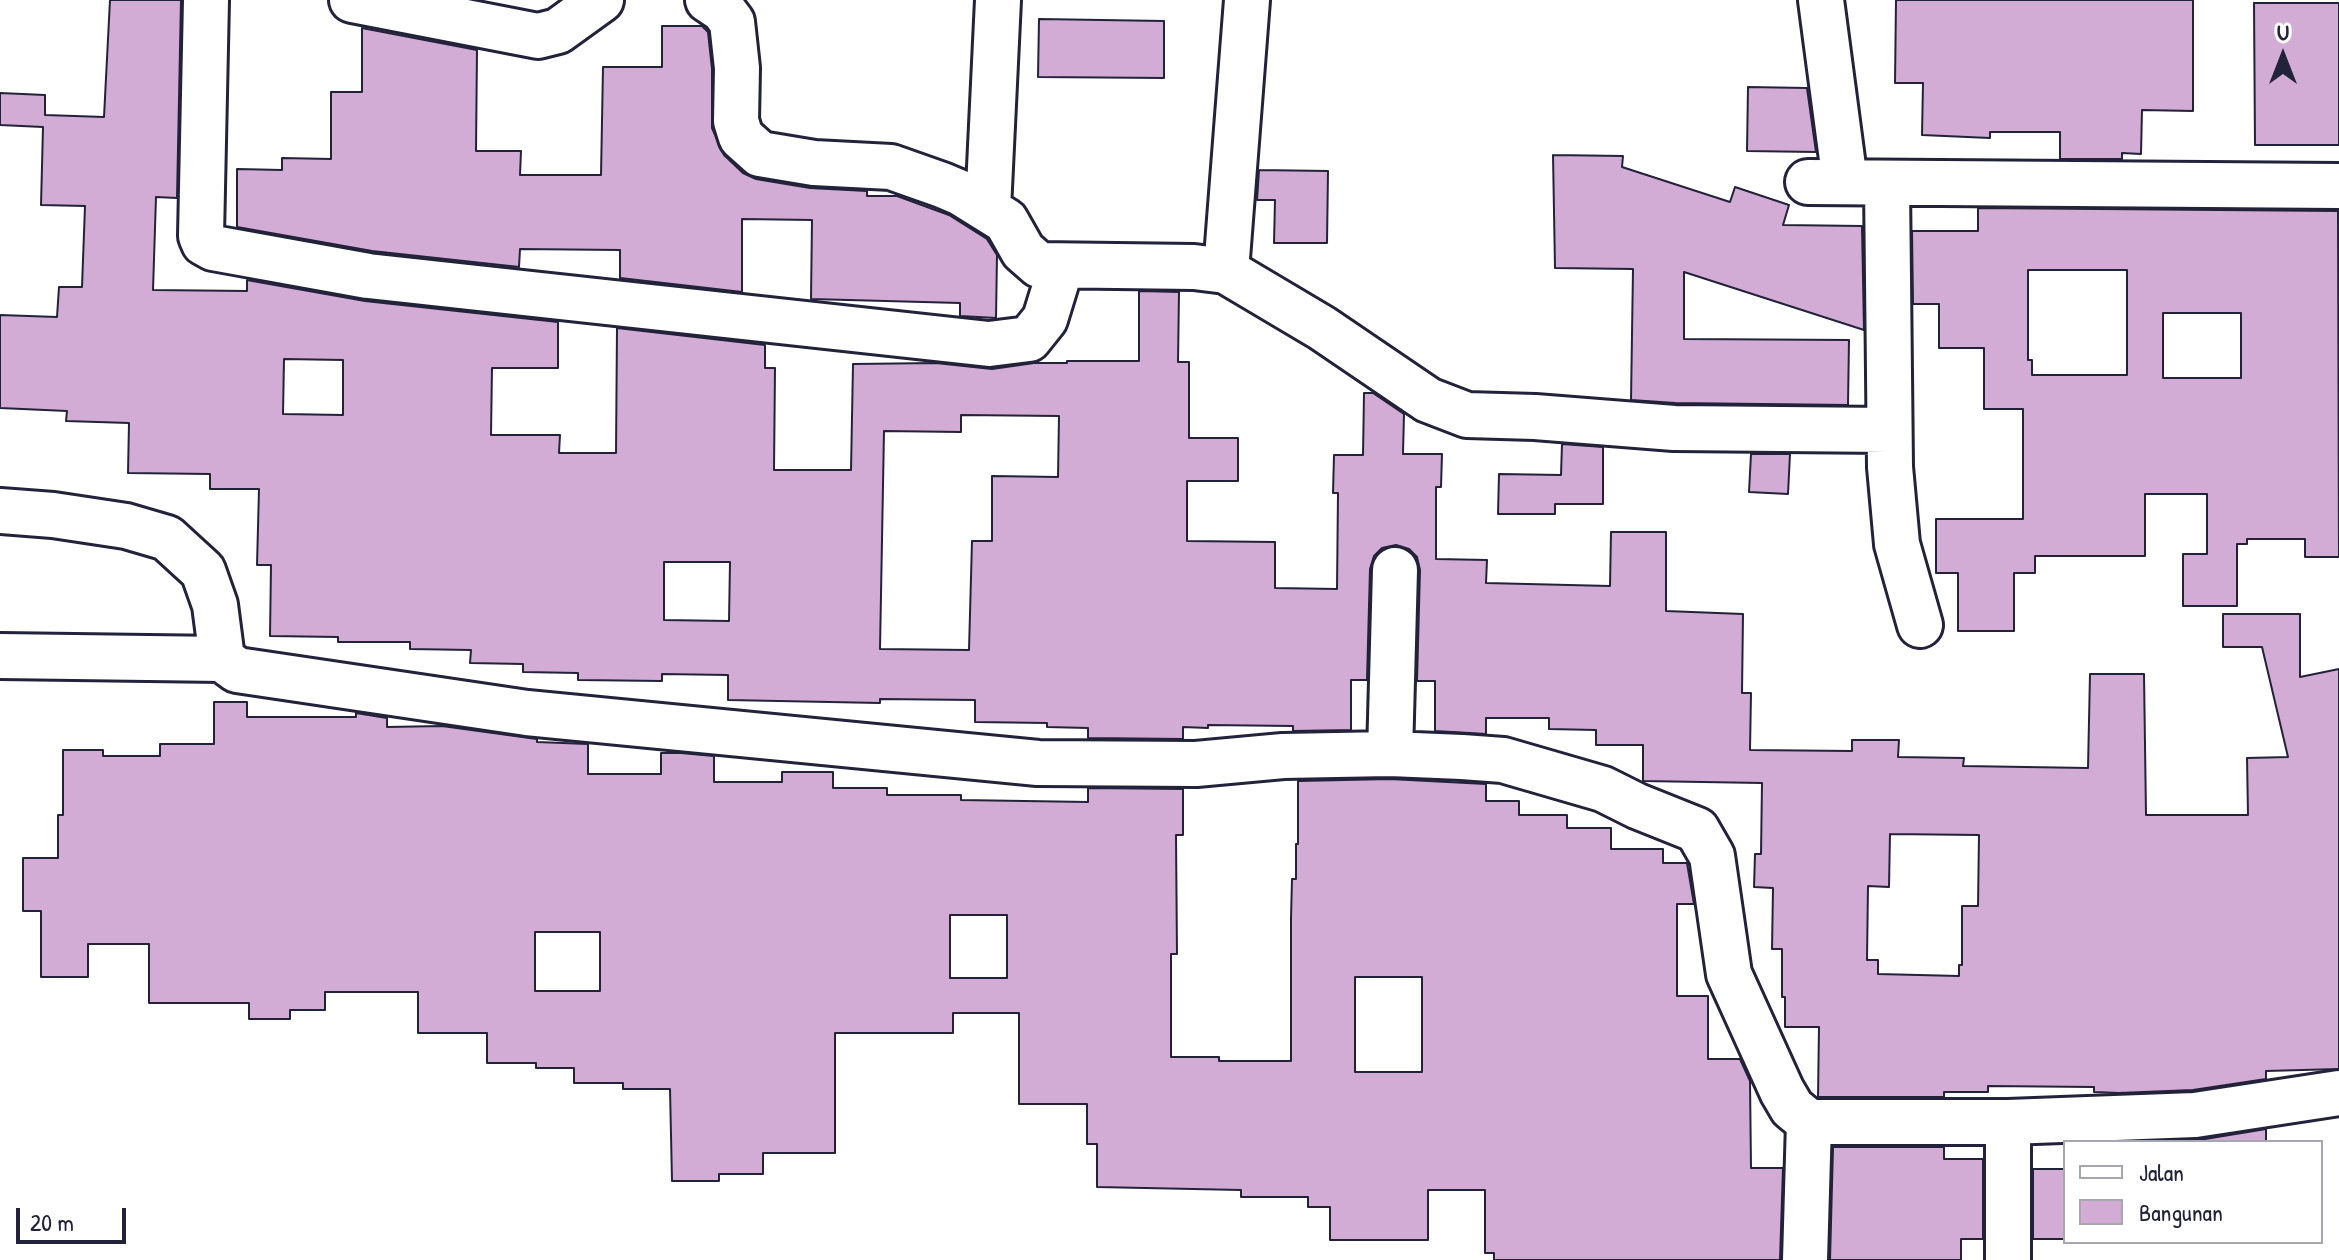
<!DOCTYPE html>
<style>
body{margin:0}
#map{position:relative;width:2339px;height:1260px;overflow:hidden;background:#fff;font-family:"Patrick Hand",sans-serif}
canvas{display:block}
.legend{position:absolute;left:2063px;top:1140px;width:260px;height:104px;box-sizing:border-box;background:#fff;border:2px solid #a7a7b1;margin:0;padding:10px 14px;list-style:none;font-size:24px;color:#22223b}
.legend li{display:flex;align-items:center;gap:16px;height:40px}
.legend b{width:40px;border:2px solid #a7a7b1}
.north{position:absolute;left:2243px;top:16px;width:80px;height:80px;-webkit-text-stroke:6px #fff;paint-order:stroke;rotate:0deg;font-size:22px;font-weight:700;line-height:32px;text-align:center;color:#22223b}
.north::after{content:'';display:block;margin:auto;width:28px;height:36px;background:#22223b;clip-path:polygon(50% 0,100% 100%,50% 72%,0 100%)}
.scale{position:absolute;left:16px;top:1208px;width:110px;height:36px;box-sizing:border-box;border:4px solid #22223b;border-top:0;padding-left:10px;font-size:24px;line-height:28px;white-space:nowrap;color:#22223b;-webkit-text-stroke:6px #fff;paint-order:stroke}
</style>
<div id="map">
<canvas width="2339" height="1260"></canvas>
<ul class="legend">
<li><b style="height:10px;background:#fff"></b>Jalan</li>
<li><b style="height:22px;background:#d2acd4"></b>Bangunan</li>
</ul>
<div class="north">U</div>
<div class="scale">20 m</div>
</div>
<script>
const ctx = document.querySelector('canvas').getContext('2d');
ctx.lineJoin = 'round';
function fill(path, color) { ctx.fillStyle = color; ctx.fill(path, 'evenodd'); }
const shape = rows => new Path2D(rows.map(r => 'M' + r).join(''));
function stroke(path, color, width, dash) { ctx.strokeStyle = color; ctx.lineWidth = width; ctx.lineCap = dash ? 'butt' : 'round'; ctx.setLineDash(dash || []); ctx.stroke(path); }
const building = shape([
 [110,0,181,0,177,198,156,197,153,290,247,291,247,280,365,301,558,322,558,368,492,368,491,435,560,435,559,453,616,453,617,328,765,345,765,368,775,368,774,470,851,470,853,364,936,363,992,369,1034,363,1067,363,1067,361,1139,361,1139,291,1179,292,1178,362,1189,362,1189,438,1238,438,1238,481,1187,481,1187,541,1275,542,1275,588,1337,589,1338,493,1333,493,1334,455,1363,455,1364,393,1373,393,1404,414,1403,454,1442,454,1441,487,1436,487,1436,559,1487,560,1486,583,1610,586,1611,532,1666,532,1666,611,1743,614,1742,693,1751,693,1750,750,1852,751,1852,740,1899,740,1898,757,1964,758,1963,766,2088,768,2090,674,2144,674,2146,815,2248,815,2247,758,2288,757,2262,647,2223,647,2223,614,2300,614,2300,677,2339,669,2339,1069,2266,1071,2266,1079,2193,1090,2119,1093,2094,1092,2094,1087,1988,1086,1988,1092,1944,1092,1944,1097,1818,1097,1819,1027,1785,1027,1785,997,1782,997,1782,949,1772,949,1773,888,1754,887,1755,854,1761,854,1762,783,1643,781,1643,745,1596,745,1596,730,1549,729,1549,718,1486,718,1486,734,1435,731,1435,681,1417,681,1420,570,1417,557,1409,549,1396,545,1382,548,1374,556,1370,569,1367,680,1351,680,1351,730,1293,731,1293,726,1208,725,1208,728,1183,727,1183,739,1088,738,1088,728,1047,727,1047,723,975,722,975,700,880,699,880,703,728,700,728,675,662,674,662,681,578,680,578,673,523,672,523,664,470,663,471,650,410,649,410,642,338,642,338,637,270,636,271,565,257,565,259,489,210,489,210,474,128,473,129,423,66,421,67,411,0,408,0,315,57,317,59,287,82,287,85,206,41,205,43,127,0,125,0,93,45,95,45,115,104,117,110,0],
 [284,359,343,360,343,415,283,414,284,359],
 [961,415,1059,416,1058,477,992,476,992,541,972,541,969,650,880,649,884,431,961,432,961,415],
 [664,562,730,562,729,621,664,620,664,562],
 [1890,834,1979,835,1978,906,1962,906,1962,965,1959,965,1959,976,1878,974,1878,960,1867,960,1868,886,1889,887,1890,834],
 [1896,0,2193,0,2193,111,2142,110,2141,154,2122,153,2122,159,2060,159,2060,132,1990,132,1990,138,1922,135,1923,83,1895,83,1896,0],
 [2254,3,2339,3,2339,145,2255,145,2254,3],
 [1039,19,1164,21,1164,78,1038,77,1039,19],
 [662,26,702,26,708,32,712,69,712,128,724,155,743,173,756,179,810,188,867,191,867,196,897,196,949,215,987,239,997,255,996,318,960,316,960,303,811,299,812,220,742,219,742,292,620,278,620,250,520,249,519,267,372,251,237,227,237,169,282,170,282,158,331,159,331,92,362,92,362,28,477,50,476,151,521,151,520,175,601,175,603,67,662,67,662,26],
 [1748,87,1807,88,1816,152,1747,151,1748,87],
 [1553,155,1623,156,1622,167,1730,202,1735,187,1789,205,1783,225,1862,226,1864,330,1684,272,1684,339,1849,340,1848,405,1675,403,1631,400,1633,269,1555,268,1553,155],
 [1259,170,1328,171,1327,243,1274,243,1275,200,1257,200,1259,170],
 [1978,208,2338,211,2339,557,2305,557,2305,539,2247,539,2247,544,2237,544,2237,606,2183,606,2183,554,2207,554,2207,494,2145,494,2145,556,2035,556,2035,573,2014,573,2014,631,1958,631,1958,573,1936,573,1936,519,2023,519,2023,409,1984,409,1984,348,1939,348,1939,304,1913,304,1912,231,1978,231,1978,208],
 [2028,270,2127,270,2127,375,2032,375,2032,360,2028,360,2028,270],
 [2163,313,2241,313,2241,378,2163,378,2163,313],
 [1562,444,1603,447,1603,504,1555,504,1555,514,1498,514,1499,474,1561,475,1562,444],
 [1751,454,1790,454,1788,494,1749,492,1751,454],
 [214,702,247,702,247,717,356,717,356,713,387,718,387,727,442,726,537,739,537,742,588,744,588,774,661,774,661,753,681,753,714,756,714,782,782,782,782,772,833,772,833,788,887,788,887,795,961,795,961,800,1088,802,1088,788,1183,789,1183,835,1176,835,1177,954,1171,954,1171,1057,1219,1057,1219,1061,1291,1061,1291,918,1292,879,1296,879,1296,844,1298,844,1298,781,1390,779,1486,784,1486,801,1519,801,1519,815,1567,815,1567,828,1611,828,1611,849,1663,849,1663,863,1687,863,1694,904,1677,904,1677,996,1708,996,1708,1059,1740,1059,1750,1081,1751,1168,1783,1168,1780,1260,1494,1260,1494,1253,1485,1253,1485,1190,1428,1190,1428,1240,1330,1240,1330,1207,1308,1207,1308,1197,1241,1197,1241,1190,1097,1187,1097,1144,1087,1144,1087,1104,1019,1104,1019,1013,953,1013,953,1033,835,1033,835,1153,763,1153,763,1174,719,1174,719,1181,672,1181,670,1089,623,1089,623,1083,574,1083,574,1068,536,1068,536,1063,487,1063,487,1033,418,1033,418,992,325,992,325,1010,290,1010,290,1019,249,1019,249,1003,149,1003,149,944,88,944,88,977,41,977,41,911,23,911,23,858,58,858,58,815,63,815,63,750,103,750,103,756,160,756,160,744,214,744,214,702],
 [950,915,1007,915,1007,978,950,978,950,915],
 [535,932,600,932,600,991,535,991,535,932],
 [1355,977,1422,977,1422,1072,1355,1072,1355,977],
 [2266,1129,2266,1142,2142,1142,2199,1140,2266,1129],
 [1833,1147,1944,1147,1944,1159,1983,1159,1983,1239,1961,1239,1961,1260,1830,1260,1833,1147],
 [2033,1169,2065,1169,2065,1239,2033,1239,2033,1169]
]);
const minor = shape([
 [206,0,201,236,204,243,213,248,368,276,989,344,1029,339,1045,319,1061,267],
 [352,0,538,36,558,31,601,0],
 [708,0,723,10,732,22,737,68,736,121,741,137,760,154,814,163,891,167,942,185,961,193,1006,221,1023,251,1039,265,1194,267,1226,271,1322,328,1428,400,1467,415,1535,417,1674,428,1888,430],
 [1821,0,1845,182],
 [1808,182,2339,186],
 [1887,185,1890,467,1897,544,1920,625],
 [988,209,998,0],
 [1226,271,1247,0],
 [0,511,53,515,126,526,167,538,203,571,215,605,222,659,237,670,527,713,1038,763,1196,764,1283,756,1390,754,1462,757,1503,760,1603,789,1637,806,1697,830,1712,856,1729,974,1782,1091,1792,1108,1809,1122,2008,1122,2195,1115,2339,1093],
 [0,656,222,659],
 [1390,754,1395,570],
 [2008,1122,2008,1260],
 [1805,1260,1809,1122]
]);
fill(building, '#d2acd4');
stroke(building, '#22223b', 2);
stroke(minor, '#22223b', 50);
stroke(minor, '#fff', 44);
</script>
